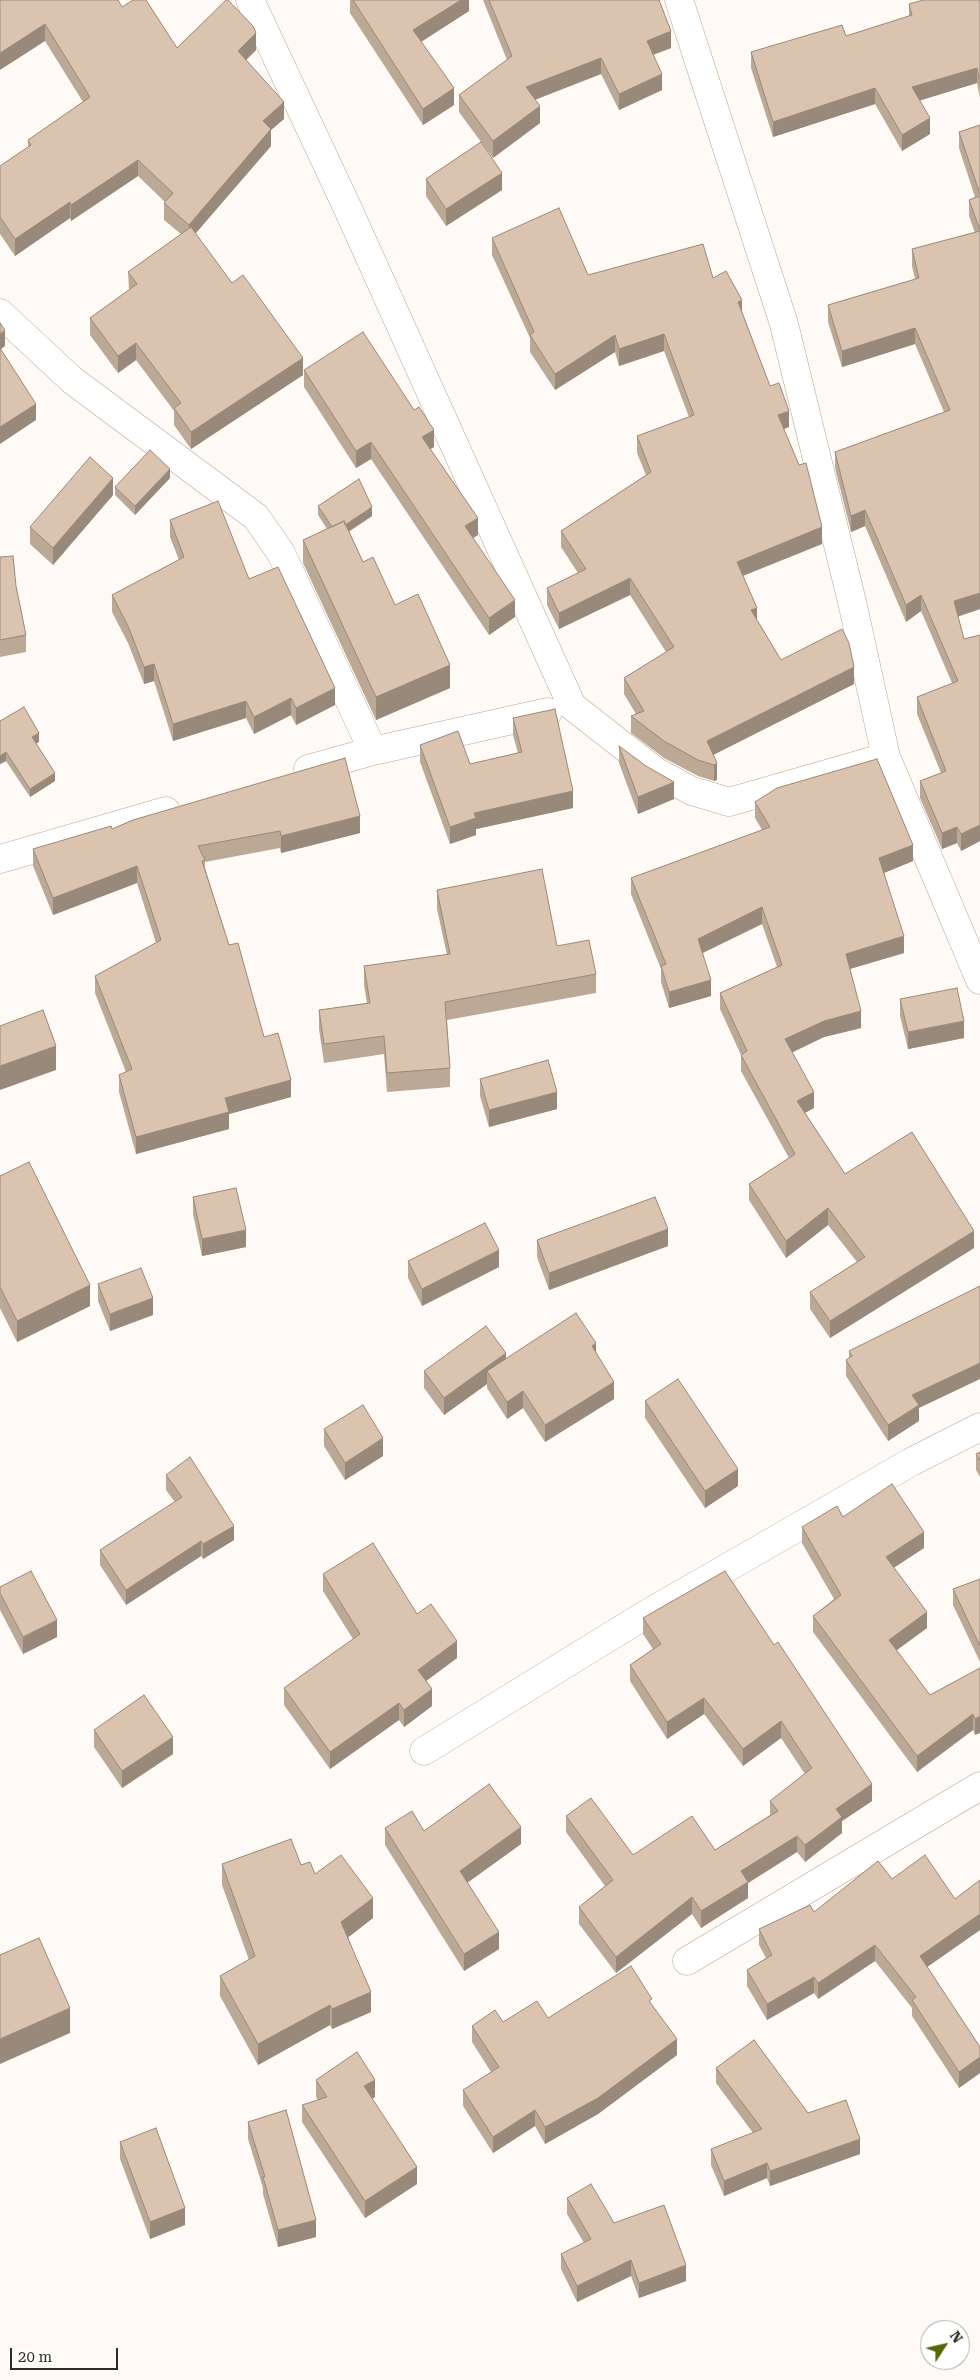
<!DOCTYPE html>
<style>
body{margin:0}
#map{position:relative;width:980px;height:2380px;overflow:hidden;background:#fffaf6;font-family:"Roboto Serif",serif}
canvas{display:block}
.north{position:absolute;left:920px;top:2320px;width:50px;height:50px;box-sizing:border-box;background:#fff;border:1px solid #adaaa7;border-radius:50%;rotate:55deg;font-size:14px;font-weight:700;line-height:20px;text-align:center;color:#332b22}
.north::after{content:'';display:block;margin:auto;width:18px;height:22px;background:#596404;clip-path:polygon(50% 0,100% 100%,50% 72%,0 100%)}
.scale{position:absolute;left:10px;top:2348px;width:108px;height:22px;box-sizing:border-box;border:2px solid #332b22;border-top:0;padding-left:6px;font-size:15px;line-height:18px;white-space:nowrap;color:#332b22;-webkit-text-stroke:4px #fff;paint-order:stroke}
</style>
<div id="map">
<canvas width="980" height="2380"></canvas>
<div class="north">N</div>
<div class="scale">20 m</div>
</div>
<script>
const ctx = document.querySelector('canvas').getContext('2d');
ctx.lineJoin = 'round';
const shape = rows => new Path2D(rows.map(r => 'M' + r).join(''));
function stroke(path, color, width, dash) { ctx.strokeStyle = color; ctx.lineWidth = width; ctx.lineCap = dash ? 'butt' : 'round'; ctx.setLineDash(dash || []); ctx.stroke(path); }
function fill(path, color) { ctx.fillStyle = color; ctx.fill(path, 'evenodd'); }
const minor = shape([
 [250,0,348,209,572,706,655,771,692,791,729,802,886,757],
 [679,0,784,324,853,606,886,757,980,980],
 [0,313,72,380,256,517,281,553,373,751],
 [308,769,373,751,548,712],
 [0,859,166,811],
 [424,1751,645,1615,911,1462,980,1427],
 [687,1961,980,1786]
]);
const wall = shape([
 [0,0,122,7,177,48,256,50,246,60,284,119,271,130,271,146,195,234,232,283,303,375,191,449,174,425,174,411,136,360,118,373,90,335,90,318,129,290,128,272,181,234,164,220,164,203,165,202,138,176,71,221,70,218,15,256,0,234,0,166,28,147,28,140,83,102,45,41],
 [350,0,469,0,469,11,421,42,454,105,423,125,350,13],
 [483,0,659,0,671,48,653,55,662,90,619,110,601,74,535,100,540,123,493,158,482,143,502,190,446,226,426,196,426,179,481,142,459,112,459,95,507,60],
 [980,0,980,98,977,83,920,100,930,134,902,151,875,104,773,137,751,68,751,52,846,36,909,16,909,4],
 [980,125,980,609,958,616,964,639,980,635,980,841,961,851,957,843,942,849,920,798,920,781,941,773,917,714,917,697,952,683,921,611,906,622,865,526,851,532,835,468,835,452,944,412,915,344,842,367,828,322,828,305,915,279,912,266,912,249,975,233,969,216,969,200,975,197,959,148,959,132],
 [492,238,588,275,713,278,742,312,770,386,789,427,784,429,822,544,743,576,757,620,781,660,854,684,713,755,717,780,714,781,698,776,664,758,631,733,631,716,636,714,624,694,624,678,666,652,630,595,559,629,547,605,547,588,578,573,561,547,561,531,646,475,637,453,637,436,689,417,664,351,619,366,615,352,555,390,530,352,530,338,492,255],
 [304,370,434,447,430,449,478,535,473,538,515,617,489,635,371,459,356,468,304,387],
 [170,478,135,515,115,495,115,487],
 [113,495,53,565,30,544,30,527],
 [318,506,372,516,349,531,363,562,395,605,450,688,376,720,303,563,303,540,327,529,318,515],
 [170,520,249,579,335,705,296,725,291,715,254,734,246,718,173,741,154,681,144,684,128,643,112,612,112,595,179,560,170,537],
 [0,557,26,635,26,652,0,657],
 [513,718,573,808,476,829,476,835,450,844,420,762,420,745,470,764,518,753,513,735],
 [0,721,39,742,36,743,55,781,30,797,6,761,0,764],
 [619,746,674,799,638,814,619,763],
 [755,802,913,861,884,873,904,953,850,969,861,1028,824,1037,792,1052,814,1108,805,1113,845,1174,974,1248,830,1338,810,1309,810,1292,857,1262,828,1225,786,1258,749,1200,749,1184,789,1158,741,1071,741,1055,720,1009,720,993,777,967,762,924,703,953,711,996,669,1008,661,982,661,969,631,894,631,878,762,830,755,818],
 [133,820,360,833,281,853,280,848,205,862,205,868,229,945,264,1037,291,1097,229,1114,229,1129,136,1154,119,1092,119,1075,126,1072,95,993,95,976,156,943,137,883,53,915,33,866,33,849,112,829],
 [437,890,557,946,596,974,596,993,447,1020,450,1068,450,1087,387,1092,384,1054,324,1063,319,1029,319,1010,367,1003,364,985,364,966,447,955,437,909],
 [900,999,964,1038,908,1049,900,1016],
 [480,1079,557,1109,489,1127,480,1096],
 [0,1176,90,1306,17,1342,0,1308],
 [193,1197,246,1247,202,1256,193,1214],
 [537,1240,668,1246,549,1290,537,1257],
 [408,1261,499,1267,422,1306,408,1278],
 [98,1284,153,1315,110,1331,98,1301],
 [849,1351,919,1408,919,1421,888,1441,846,1376,846,1360,849,1358],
 [596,1353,614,1399,545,1442,523,1408,507,1419,487,1388,487,1384,444,1415,424,1388,424,1371,506,1359],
 [645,1401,738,1486,705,1508,645,1418],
 [324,1429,383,1456,345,1480,324,1446],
 [980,1452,980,1477,976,1470,976,1454],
 [166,1475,234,1540,203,1559,201,1556,126,1605,100,1565,100,1550,175,1502,166,1490],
 [843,1517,924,1548,894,1567,927,1628,896,1650,930,1695,980,1668,975,1735,973,1730,917,1772,813,1632,813,1616,834,1599,802,1543,802,1527],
 [725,1571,872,1801,842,1821,842,1833,805,1862,797,1852,748,1883,748,1898,701,1928,692,1914,616,1973,579,1924,579,1907,605,1886,566,1832,566,1816,633,1855,715,1850,770,1815,770,1801,805,1774,781,1738,743,1766,704,1714,667,1739,630,1681,630,1665,653,1649,643,1634,643,1618],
 [323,1574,417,1614,457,1658,426,1681,432,1706,404,1727,399,1720,330,1769,284,1705,284,1688,353,1639,323,1591],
 [980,1579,980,1662,953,1605,953,1589],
 [0,1587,57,1637,23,1654,0,1610],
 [94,1730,173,1754,122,1788,94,1747],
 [385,1828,424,1831,521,1844,467,1883,499,1949,464,1971,385,1845],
 [222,1864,301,1865,315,1874,373,1918,348,1937,371,2012,332,2029,330,2025,258,2065,220,1996,220,1976,249,1960,222,1885],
 [892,1879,955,1899,980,1880,980,1930,927,1967,980,2047,980,2073,959,2088,912,2016,912,2008,875,1961,818,1999,814,1993,767,2020,747,1986,747,1970,766,1958,759,1945,759,1929,814,1912],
 [652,2005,677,2055,598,2114,545,2144,535,2126,493,2153,463,2106,463,2090,491,2072,472,2042,472,2026,503,2022,548,2018],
 [716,2068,808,2113,860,2154,770,2186,767,2178,724,2196,711,2165,711,2149,753,2133,716,2083],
 [316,2080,375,2097,372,2099,417,2184,365,2218,302,2122,302,2105,318,2100,316,2097],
 [248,2122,316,2237,278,2247,263,2194,263,2188,248,2139],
 [120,2142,185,2225,150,2239,120,2159],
 [567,2198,614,2223,686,2281,639,2298,631,2276,577,2302,561,2269,561,2254,584,2243,567,2214]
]);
const shadedWall = shape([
 [461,0,469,0,469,11,413,47,413,30],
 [45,24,45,41,0,70,0,53],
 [671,31,671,48,647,57,647,41],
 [256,33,256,50,238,68,238,51],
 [601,58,601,74,526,103,526,87],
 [977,68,977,83,912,103,912,87],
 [662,74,662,90,619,110,619,94],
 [454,88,454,105,423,125,423,109],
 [875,88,875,104,773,137,773,122],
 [284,102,284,119,271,130,271,146,189,241,189,225,263,121],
 [540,106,540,123,493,158,493,141],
 [930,118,930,134,902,151,902,135],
 [138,160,138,176,71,221,71,205],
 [502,173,502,190,446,226,446,209],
 [70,202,70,218,15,256,15,239],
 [742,300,742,316,738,302],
 [915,328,915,344,842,367,842,351],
 [5,330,5,346,0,350,0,334],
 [664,334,664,351,619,366,619,349],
 [615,335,615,352,555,390,555,374],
 [136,343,136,360,118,373,118,356],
 [303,358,303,375,191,449,191,432],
 [36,404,36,420,0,444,0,427],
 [789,411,789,427,778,431,778,415],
 [434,430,434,447,422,454,422,437],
 [371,442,371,459,356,468,356,451],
 [170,469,170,478,135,515,135,506],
 [113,478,113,495,53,565,53,548],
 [372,507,372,516,335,541,335,532],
 [865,510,865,526,851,532,851,516],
 [478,518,478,535,465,543,465,526],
 [822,527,822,544,737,578,737,562],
 [630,578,630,595,559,629,559,613],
 [980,593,980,609,954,618,954,601],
 [921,595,921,611,906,622,906,605],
 [515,600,515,617,489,635,489,618],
 [757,608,757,625,751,610],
 [154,664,154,681,144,684,144,667],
 [450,665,450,688,376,720,376,697],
 [854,667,854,684,707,758,707,741],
 [335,688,335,705,296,725,296,708],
 [291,698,291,715,254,734,254,717],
 [246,701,246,718,173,741,173,724],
 [39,733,39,742,32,746,32,737],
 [6,752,6,761,0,764,0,756],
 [717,763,717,780,714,781,714,765],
 [55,773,55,781,30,797,30,789],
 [674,782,674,799,638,814,638,797],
 [573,791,573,808,476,829,476,835,450,844,450,827,474,813],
 [360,816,360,833,281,853,281,836],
 [980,825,980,841,961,851,961,834],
 [957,827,957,843,942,849,942,833],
 [913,845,913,861,879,875,879,858],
 [137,866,137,883,53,915,53,898],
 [762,907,762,924,698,955,698,939],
 [904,936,904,953,846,970,846,954],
 [711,980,711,996,669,1008,669,992],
 [861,1011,861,1028,824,1037,785,1056,785,1039,824,1021],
 [964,1021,964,1038,908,1049,908,1032],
 [56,1046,56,1070,0,1090,0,1066],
 [291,1080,291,1097,229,1114,229,1129,136,1154,136,1137,225,1098],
 [557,1092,557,1109,489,1127,489,1110],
 [814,1092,814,1108,797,1117,797,1101],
 [828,1208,828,1225,786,1258,786,1241],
 [668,1229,668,1246,549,1290,549,1273],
 [246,1230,246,1247,202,1256,202,1239],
 [974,1231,974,1248,830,1338,830,1321],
 [499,1250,499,1267,422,1306,422,1289],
 [90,1285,90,1306,17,1342,17,1321],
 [153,1298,153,1315,110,1331,110,1314],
 [596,1343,596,1360,592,1346],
 [506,1353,506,1370,487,1371,487,1384,444,1415,444,1398],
 [980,1363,980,1379,919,1408,919,1421,888,1441,888,1425,912,1395],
 [614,1382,614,1399,545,1442,545,1425],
 [523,1391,523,1408,507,1419,507,1402],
 [383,1438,383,1456,345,1480,345,1463],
 [738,1469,738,1486,705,1508,705,1491],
 [234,1526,234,1540,203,1559,203,1544],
 [924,1532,924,1548,886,1573,886,1557],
 [201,1541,201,1556,126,1605,126,1590],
 [927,1612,927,1628,889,1656,889,1640],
 [57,1620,57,1637,23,1654,23,1637],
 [457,1641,457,1658,418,1687,418,1670],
 [432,1689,432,1706,404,1727,404,1710],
 [704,1698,704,1714,667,1739,667,1722],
 [399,1703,399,1720,330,1769,330,1752],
 [973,1714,973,1730,917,1772,917,1756],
 [980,1716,980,1733,975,1735,975,1719],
 [781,1721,781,1738,743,1766,743,1749],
 [173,1737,173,1754,122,1788,122,1771],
 [872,1784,872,1801,842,1821,842,1833,805,1862,805,1845,836,1809],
 [521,1827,521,1844,460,1888,460,1871],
 [797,1836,797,1852,748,1883,748,1898,701,1928,701,1911,741,1871],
 [692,1897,692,1914,616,1973,616,1957],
 [373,1898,373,1918,341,1943,341,1922],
 [980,1914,980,1930,920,1972,920,1956],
 [499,1932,499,1949,464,1971,464,1954],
 [875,1945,875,1961,818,1999,818,1983],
 [814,1977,814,1993,767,2020,767,2004],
 [371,1992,371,2012,332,2029,332,2009],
 [330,2005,330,2025,258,2065,258,2044],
 [70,2008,70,2033,0,2064,0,2039],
 [677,2039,677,2055,598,2114,545,2144,545,2127],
 [980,2057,980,2073,959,2088,959,2072],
 [375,2080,375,2097,364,2103,364,2086],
 [535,2110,535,2126,493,2153,493,2137],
 [860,2139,860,2154,770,2186,770,2171],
 [767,2163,767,2178,724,2196,724,2181],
 [417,2167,417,2184,365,2218,365,2201],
 [185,2208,185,2225,150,2239,150,2222],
 [316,2220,316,2237,278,2247,278,2230],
 [631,2260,631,2276,577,2302,577,2286],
 [686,2265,686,2281,639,2298,639,2283]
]);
const building = shape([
 [0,0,118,0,122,7,133,0,146,0,177,48,226,0,228,0,253,26,256,33,238,51,284,102,263,121,271,129,189,225,164,203,173,193,138,160,71,205,70,202,15,239,0,217,0,166,31,145,28,140,90,97,45,24,0,53,0,0],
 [353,0,461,0,413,30,454,88,423,109,353,0],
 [489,0,659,0,671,31,647,41,662,74,619,94,601,58,526,87,540,106,493,141,459,95,512,56,489,0],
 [923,0,980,0,980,83,977,68,912,87,930,118,902,135,875,88,773,122,751,52,842,25,846,36,912,15,909,4,923,0],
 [980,125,980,194,959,132,980,125],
 [481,142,502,173,446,209,426,179,481,142],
 [980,196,980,230,969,200,980,196],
 [559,208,588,275,703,244,713,278,726,271,742,300,738,302,770,386,779,383,789,411,778,415,799,465,806,463,822,527,737,562,757,608,751,610,781,660,842,629,849,643,854,667,707,741,717,763,714,765,698,760,664,741,631,716,644,711,624,678,674,647,630,578,559,613,547,588,586,569,561,531,651,472,637,436,694,415,664,334,619,349,615,335,555,374,530,335,534,332,492,238,559,208],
 [191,227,232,283,243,275,303,358,191,432,174,408,181,403,136,343,118,356,90,318,137,284,128,272,191,227],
 [980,231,980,593,954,601,964,639,980,635,980,825,961,834,957,827,942,833,920,781,946,771,917,697,958,681,921,595,906,605,865,510,851,516,835,452,950,410,915,328,842,351,828,305,919,278,912,249,980,231],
 [0,323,5,330,0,334,0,323],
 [363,332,414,410,419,407,434,430,422,437,478,518,465,526,515,600,489,618,371,442,356,451,304,370,363,332],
 [0,348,36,404,0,427,0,348],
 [150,450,170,469,135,506,115,487,150,450],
 [90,457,113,478,53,548,30,527,90,457],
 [359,479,372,507,345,525,344,521,332,527,318,506,359,479],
 [218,501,249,579,278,567,335,688,296,708,291,698,254,717,246,701,173,724,154,664,144,667,128,626,112,595,184,557,170,520,218,501],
 [344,521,363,562,373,557,395,605,418,594,450,665,376,697,303,540,344,521],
 [13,556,16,586,26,635,0,640,0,557,13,556],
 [24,707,39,733,32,737,55,773,30,789,6,752,0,756,0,721,24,707],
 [555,709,573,791,474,813,476,818,450,827,420,745,458,731,470,764,522,752,513,718,555,709],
 [619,746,646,766,674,782,638,797,619,746],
 [345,758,360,816,281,836,280,831,198,846,205,860,202,861,229,945,238,943,264,1037,278,1033,291,1080,225,1098,229,1112,136,1137,119,1075,132,1069,95,976,161,940,137,866,53,898,33,849,111,826,112,829,133,820,345,758],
 [877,759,913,845,879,858,904,936,846,954,861,1011,824,1021,785,1039,814,1092,797,1101,845,1174,912,1132,974,1231,830,1321,810,1292,865,1257,828,1208,786,1241,749,1184,795,1154,741,1055,747,1051,720,993,782,965,762,907,698,939,711,980,669,992,661,966,666,964,631,878,770,827,755,802,777,788,877,759],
 [542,869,557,946,589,940,596,974,445,1002,450,1068,387,1073,384,1036,324,1044,319,1010,370,1003,364,966,450,954,437,890,542,869],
 [957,988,964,1021,908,1032,900,999,957,988],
 [43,1010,56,1046,0,1066,0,1026,43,1010],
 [548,1060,557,1092,489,1110,480,1079,548,1060],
 [29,1162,90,1285,17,1321,0,1287,0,1176,29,1162],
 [236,1188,246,1230,202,1239,193,1197,236,1188],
 [655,1197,668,1229,549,1273,537,1240,655,1197],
 [485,1223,499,1250,422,1289,408,1261,485,1223],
 [141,1268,153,1298,110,1314,98,1284,141,1268],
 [980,1286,980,1363,912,1395,919,1405,888,1425,846,1360,852,1356,849,1351,980,1286],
 [576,1313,596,1343,592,1346,614,1382,545,1425,523,1391,507,1402,487,1371,576,1313],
 [486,1326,506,1353,444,1398,424,1371,486,1326],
 [678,1379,738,1469,705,1491,645,1401,678,1379],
 [363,1405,383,1438,345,1463,324,1429,363,1405],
 [980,1452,980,1461,976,1454,980,1452],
 [190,1457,234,1526,203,1544,201,1541,126,1590,100,1550,182,1497,166,1475,190,1457],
 [892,1484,924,1532,886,1557,927,1612,889,1640,930,1695,980,1668,980,1716,975,1719,973,1714,917,1756,813,1616,841,1595,802,1527,837,1506,843,1517,892,1484],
 [373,1543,417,1614,431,1604,457,1641,418,1670,432,1689,404,1710,399,1703,330,1752,284,1688,360,1634,323,1574,373,1543],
 [31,1571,57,1620,23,1637,0,1593,0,1587,31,1571],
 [725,1571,774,1645,778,1642,872,1784,836,1809,842,1817,805,1845,797,1836,741,1871,748,1882,701,1911,692,1897,616,1957,579,1907,613,1880,566,1816,591,1798,633,1855,692,1816,715,1850,778,1811,770,1801,812,1768,781,1721,743,1749,704,1698,667,1722,630,1665,661,1644,643,1618,725,1571],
 [980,1579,980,1646,953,1589,980,1579],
 [144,1695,173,1737,122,1771,94,1730,144,1695],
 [489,1784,521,1827,460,1871,499,1932,464,1954,385,1828,412,1811,424,1831,489,1784],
 [291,1839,301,1865,310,1862,315,1874,341,1855,373,1898,341,1922,371,1992,332,2009,330,2005,258,2044,220,1976,255,1956,222,1864,291,1839],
 [925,1855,955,1899,980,1880,980,1914,920,1956,980,2047,980,2057,959,2072,912,2000,916,1997,875,1945,818,1983,814,1977,767,2004,747,1970,772,1955,759,1929,810,1905,814,1912,878,1861,892,1879,925,1855],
 [39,1938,70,2008,0,2039,0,1955,39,1938],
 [631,1966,652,1999,649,2001,677,2039,598,2098,545,2127,535,2110,493,2137,463,2090,499,2067,472,2026,495,2010,503,2022,537,2001,548,2018,631,1966],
 [754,2040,808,2113,846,2100,860,2139,770,2171,767,2163,724,2181,711,2149,762,2129,716,2068,754,2040],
 [357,2052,375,2080,364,2086,417,2167,365,2201,302,2105,327,2097,316,2080,357,2052],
 [286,2110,316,2220,278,2230,263,2177,265,2177,248,2122,286,2110],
 [156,2128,185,2208,150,2222,120,2142,156,2128],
 [591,2184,614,2223,664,2205,686,2265,639,2283,631,2260,577,2286,561,2254,591,2239,567,2198,591,2184]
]);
stroke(minor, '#baa590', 29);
stroke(minor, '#fff', 28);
fill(wall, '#bba996');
fill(shadedWall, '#99897a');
fill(building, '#dac4af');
stroke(building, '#99897a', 1);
</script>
